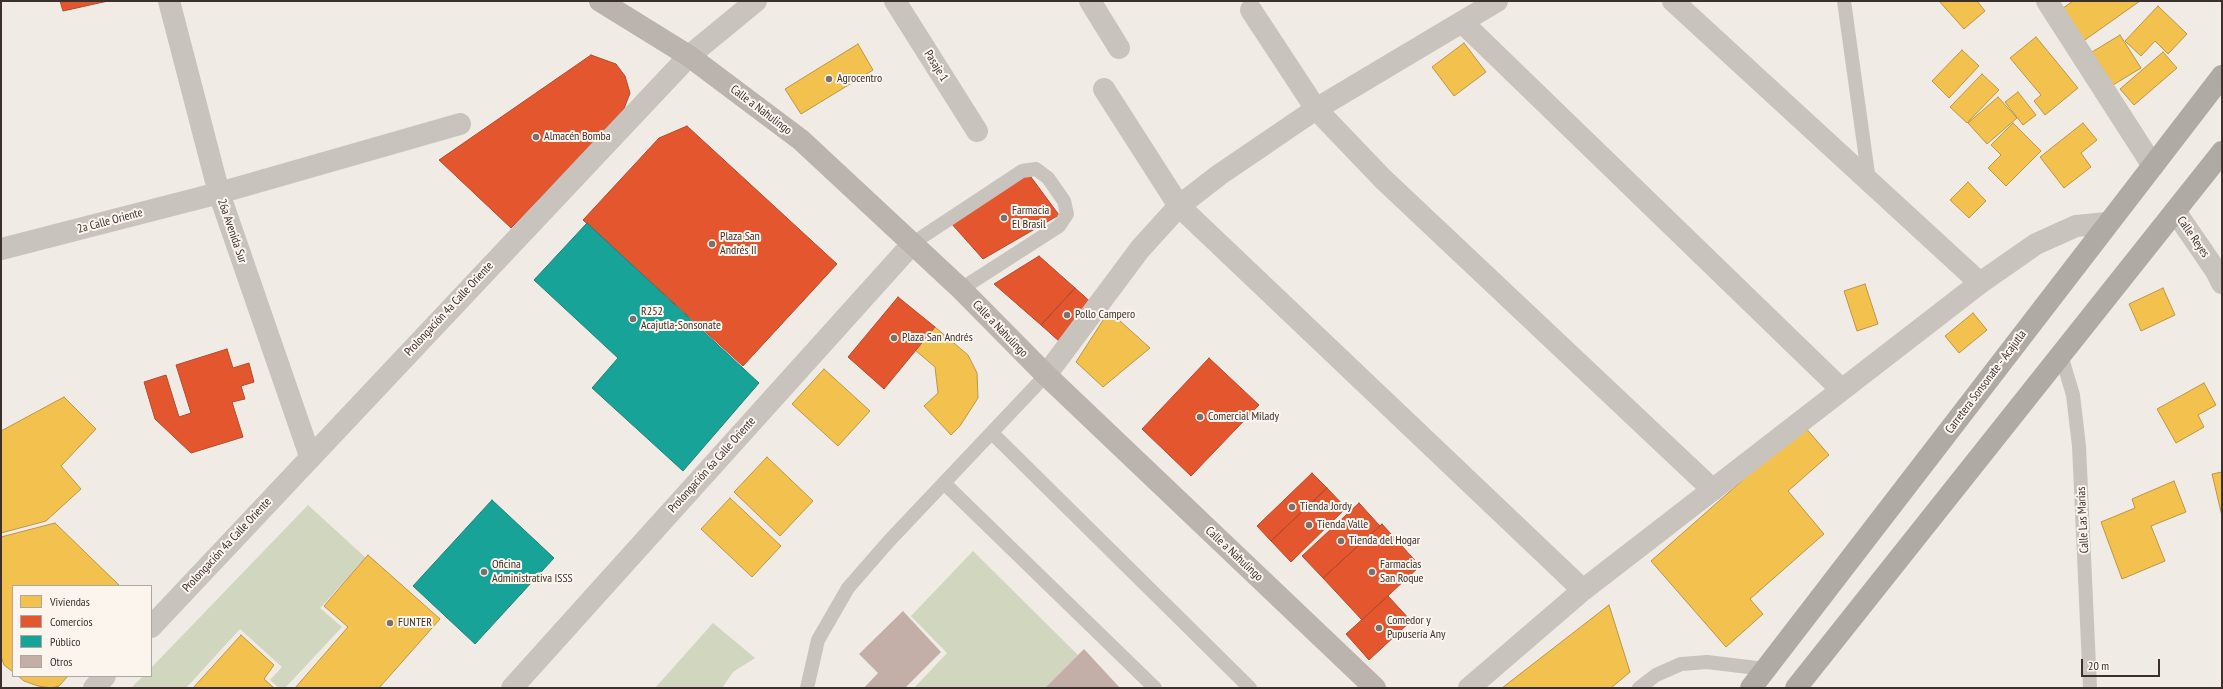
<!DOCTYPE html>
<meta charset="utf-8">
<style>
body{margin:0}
#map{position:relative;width:2223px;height:689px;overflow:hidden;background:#f0ebe5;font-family:"PT Sans Narrow",sans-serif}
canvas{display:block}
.frame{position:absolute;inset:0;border:2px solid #3b302b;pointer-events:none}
.legend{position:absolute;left:12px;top:585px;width:140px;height:92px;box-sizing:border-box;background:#fbf5ee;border:1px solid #aea6a0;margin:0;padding:5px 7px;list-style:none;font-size:12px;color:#3b302b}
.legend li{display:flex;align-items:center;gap:8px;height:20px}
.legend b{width:20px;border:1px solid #aea6a0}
.scale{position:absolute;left:2081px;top:659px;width:79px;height:18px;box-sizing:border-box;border:2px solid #3b302b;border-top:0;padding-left:5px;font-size:12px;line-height:14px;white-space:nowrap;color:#3b302b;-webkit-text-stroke:3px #fbf5ee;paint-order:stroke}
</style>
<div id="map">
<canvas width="2223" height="689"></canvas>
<div class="frame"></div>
<ul class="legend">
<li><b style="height:11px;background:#f2c14e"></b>Viviendas</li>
<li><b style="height:11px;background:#e4572e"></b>Comercios</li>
<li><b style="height:11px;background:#17a398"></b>Público</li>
<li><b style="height:11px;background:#c3afa7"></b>Otros</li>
</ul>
<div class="scale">20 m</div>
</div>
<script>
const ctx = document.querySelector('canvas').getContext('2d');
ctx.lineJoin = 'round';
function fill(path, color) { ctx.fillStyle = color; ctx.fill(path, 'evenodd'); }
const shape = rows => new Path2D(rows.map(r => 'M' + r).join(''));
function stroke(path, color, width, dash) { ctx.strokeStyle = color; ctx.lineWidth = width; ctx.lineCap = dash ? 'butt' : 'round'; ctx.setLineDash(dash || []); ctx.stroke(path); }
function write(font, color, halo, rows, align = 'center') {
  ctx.font = font + ' "PT Sans Narrow",sans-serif'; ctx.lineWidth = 4; ctx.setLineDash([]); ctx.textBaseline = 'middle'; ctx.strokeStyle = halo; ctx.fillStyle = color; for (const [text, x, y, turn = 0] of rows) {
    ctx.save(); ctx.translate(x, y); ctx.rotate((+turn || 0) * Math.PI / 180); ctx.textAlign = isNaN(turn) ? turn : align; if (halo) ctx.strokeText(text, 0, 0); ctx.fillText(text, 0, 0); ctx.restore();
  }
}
const green = shape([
 [308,505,366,558,320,608,342,627,285,688,279,688,270,680,282,667,240,629,186,688,131,688,143,676,151,676,151,668],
 [973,551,1078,655,1045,688,914,688,947,653,911,616],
 [713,623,755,658,733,672,722,688,655,688]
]);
const homes = shape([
 [1939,1,1977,1,1985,11,1964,29,1939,1],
 [2073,1,2140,1,2082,42,2059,11,2073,1],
 [2158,6,2187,34,2168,54,2155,41,2141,56,2125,41,2158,6],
 [2120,35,2141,68,2113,85,2092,52,2120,35],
 [2036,37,2078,88,2045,115,2034,101,2041,95,2010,58,2036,37],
 [1464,43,1486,72,1454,96,1432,67,1464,43],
 [858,44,873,70,801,114,785,89,858,44],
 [1962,50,1979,66,1949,98,1932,81,1962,50],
 [2163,52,2177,68,2134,105,2120,89,2163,52],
 [1982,74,1999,90,1967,123,1950,107,1982,74],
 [2018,92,2036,115,2023,125,2005,102,2018,92],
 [1998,97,2017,118,1987,144,1968,123,1998,97],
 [2013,123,2041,151,2006,186,1988,168,2001,155,1991,145,2013,123],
 [2083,123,2097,140,2081,153,2091,167,2064,188,2040,157,2083,123],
 [1968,182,1986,201,1969,218,1950,200,1968,182],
 [1865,284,1878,324,1857,331,1844,291,1865,284],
 [2163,288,2175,315,2141,331,2129,304,2163,288],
 [1109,311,1150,348,1103,387,1076,362,1109,311],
 [1973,313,1987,330,1959,353,1945,336,1973,313],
 [935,327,968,355,977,373,978,398,960,426,951,435,924,406,938,393,935,367,915,350,935,327],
 [824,369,870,411,838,446,792,404,824,369],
 [2204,383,2216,405,2198,415,2204,427,2176,443,2157,409,2204,383],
 [64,397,96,429,61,466,81,489,46,521,1,533,1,431,64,397],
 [1804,426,1829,455,1788,491,1824,534,1750,599,1763,614,1726,647,1651,561,1804,426],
 [767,457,813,501,780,536,734,492,767,457],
 [2222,472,2222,516,2212,474,2222,472],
 [2174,481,2186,512,2151,526,2165,561,2122,579,2101,522,2135,508,2132,499,2174,481],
 [730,498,781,546,752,577,701,529,730,498],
 [55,523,120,586,13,586,13,672,4,665,1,656,1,537,55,523],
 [368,555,440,619,379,688,295,688,348,627,324,606,368,555],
 [1609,605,1630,672,1611,688,1502,688,1609,605],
 [241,635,274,665,264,679,274,688,193,688,241,635],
 [18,676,68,676,59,686,52,688,38,686,24,681,18,676]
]);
const shops = shape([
 [60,1,108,1,63,11,60,1],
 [591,55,616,64,625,76,630,93,622,114,511,228,439,160,591,55],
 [687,126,837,264,743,366,583,220,659,138,687,126],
 [1028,173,1059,215,983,259,950,222,1028,173],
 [1039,256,1075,288,1041,325,994,284,1039,256],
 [1075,288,1094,305,1060,342,1041,325,1075,288],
 [898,297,935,327,884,389,848,357,898,297],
 [227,349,233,368,249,363,254,382,241,386,245,399,232,402,243,437,191,453,155,419,144,382,166,375,179,417,191,413,176,365,227,349],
 [1209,358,1259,405,1191,476,1142,429,1209,358],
 [1312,473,1327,488,1271,541,1257,526,1312,473],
 [1327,488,1346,508,1291,562,1271,541,1327,488],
 [1359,503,1380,526,1323,578,1302,556,1359,503],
 [1382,524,1420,566,1362,620,1323,578,1382,524],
 [1388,596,1411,621,1369,660,1346,634,1388,596]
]);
const public = shape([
 [587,223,759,383,683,471,592,388,618,358,534,280,587,223],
 [492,500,554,558,475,644,413,586,492,500]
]);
const building = shape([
 [903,611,941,652,905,688,864,688,878,673,859,654],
 [1084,649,1120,688,1045,688]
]);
const lane = shape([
 [1844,1,1869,181],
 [913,243,1022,171,1036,169,1048,178,1064,201,1067,214,1059,226,961,289],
 [2061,355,2073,395,2079,446,2090,688],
 [992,433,1250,688],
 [944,483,1155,688],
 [807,688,818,640,848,588,889,541,1046,375],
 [1639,688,1656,675,1681,664,1707,662,1765,669]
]);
const street = shape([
 [169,1,219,193,310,456],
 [895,1,977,131],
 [1090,1,1119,48],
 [1673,1,1980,283],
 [2047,1,2153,166],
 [1251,10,1316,109,1383,179,1713,490],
 [1462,22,1841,389],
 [1104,89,1179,206,1583,590],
 [2175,211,2216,271,2222,283],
 [1,249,219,193,460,124],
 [1046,375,1140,249,1179,206,1219,175,1316,109,1497,1],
 [151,627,689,56,756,1],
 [94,688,105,676],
 [512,688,913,243],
 [1469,688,1583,590,1980,283,2036,244,2076,226,2107,223]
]);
const secondary = shape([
 [600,1,689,56,801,140,961,289,1046,375,1375,688]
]);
const highway = shape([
 [1751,688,2222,76],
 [1796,688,2222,152]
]);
const markers = [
 [829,79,4,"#7a716c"],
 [536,137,4,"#7a716c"],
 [1004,218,4,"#7a716c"],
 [712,244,4,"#7a716c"],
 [1067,315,4,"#7a716c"],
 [633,319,4,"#7a716c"],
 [894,338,4,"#7a716c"],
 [1200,417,4,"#7a716c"],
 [1292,507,4,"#7a716c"],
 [1309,525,4,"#7a716c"],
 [1341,541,4,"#7a716c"],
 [484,572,4,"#7a716c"],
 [1372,572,4,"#7a716c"],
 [390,623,4,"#7a716c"],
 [1379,628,4,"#7a716c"]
];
const streetNames = [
 ["Pasaje 1",936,66,58],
 ["Calle a Nahulingo",761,110,37],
 ["2a Calle Oriente",110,221,-15],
 ["26a Avenida Sur",232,231,71],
 ["Calle Reyes",2193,237,55],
 ["Prolongación 4a Calle Oriente",449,309,-47],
 ["Calle a Nahulingo",1000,329,46],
 ["Carretera Sonsonate - Acajutla",1986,382,-53],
 ["Prolongación 6a Calle Oriente",712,465,-48],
 ["Calle Las Marías",2083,520,-93],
 ["Prolongación 4a Calle Oriente",227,545,-47],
 ["Calle a Nahulingo",1234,554,43]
];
const poiNames = [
 ["Agrocentro",837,79],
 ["Almacén Bomba",544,137],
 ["Farmacia",1012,211],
 ["El Brasil",1012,225],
 ["Plaza San",720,237],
 ["Andrés II",720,251],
 ["R252",641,312],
 ["Acajutla-Sonsonate",641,326],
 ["Pollo Campero",1075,315],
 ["Plaza San Andrés",902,338],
 ["Comercial Milady",1208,417],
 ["Tienda Jordy",1300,507],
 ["Tienda Valle",1317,525],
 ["Tienda del Hogar",1349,541],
 ["Oficina",492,565],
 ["Administrativa ISSS",492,579],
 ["Farmacias",1380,565],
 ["San Roque",1380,579],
 ["Comedor y",1387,621],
 ["Pupusería Any",1387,635],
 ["FUNTER",398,623]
];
fill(green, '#d1d6bf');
fill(homes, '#f2c14e');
stroke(homes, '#bb9644', 1);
fill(shops, '#e4572e');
stroke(shops, '#b14b2d', 1);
fill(public, '#17a398');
stroke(public, '#228077', 1);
fill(building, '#c3afa7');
stroke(lane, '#c9c3be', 14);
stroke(street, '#c9c3be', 22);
stroke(secondary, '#bab3ae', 22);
stroke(highway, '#afaaa4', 22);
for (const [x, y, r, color] of markers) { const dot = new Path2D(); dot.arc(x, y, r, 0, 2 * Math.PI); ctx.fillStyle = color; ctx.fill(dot); stroke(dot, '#fbf5ee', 1.5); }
write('12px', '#3b302b', '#fbf5ee', streetNames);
write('12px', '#3b302b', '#fbf5ee', poiNames, 'left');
</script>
